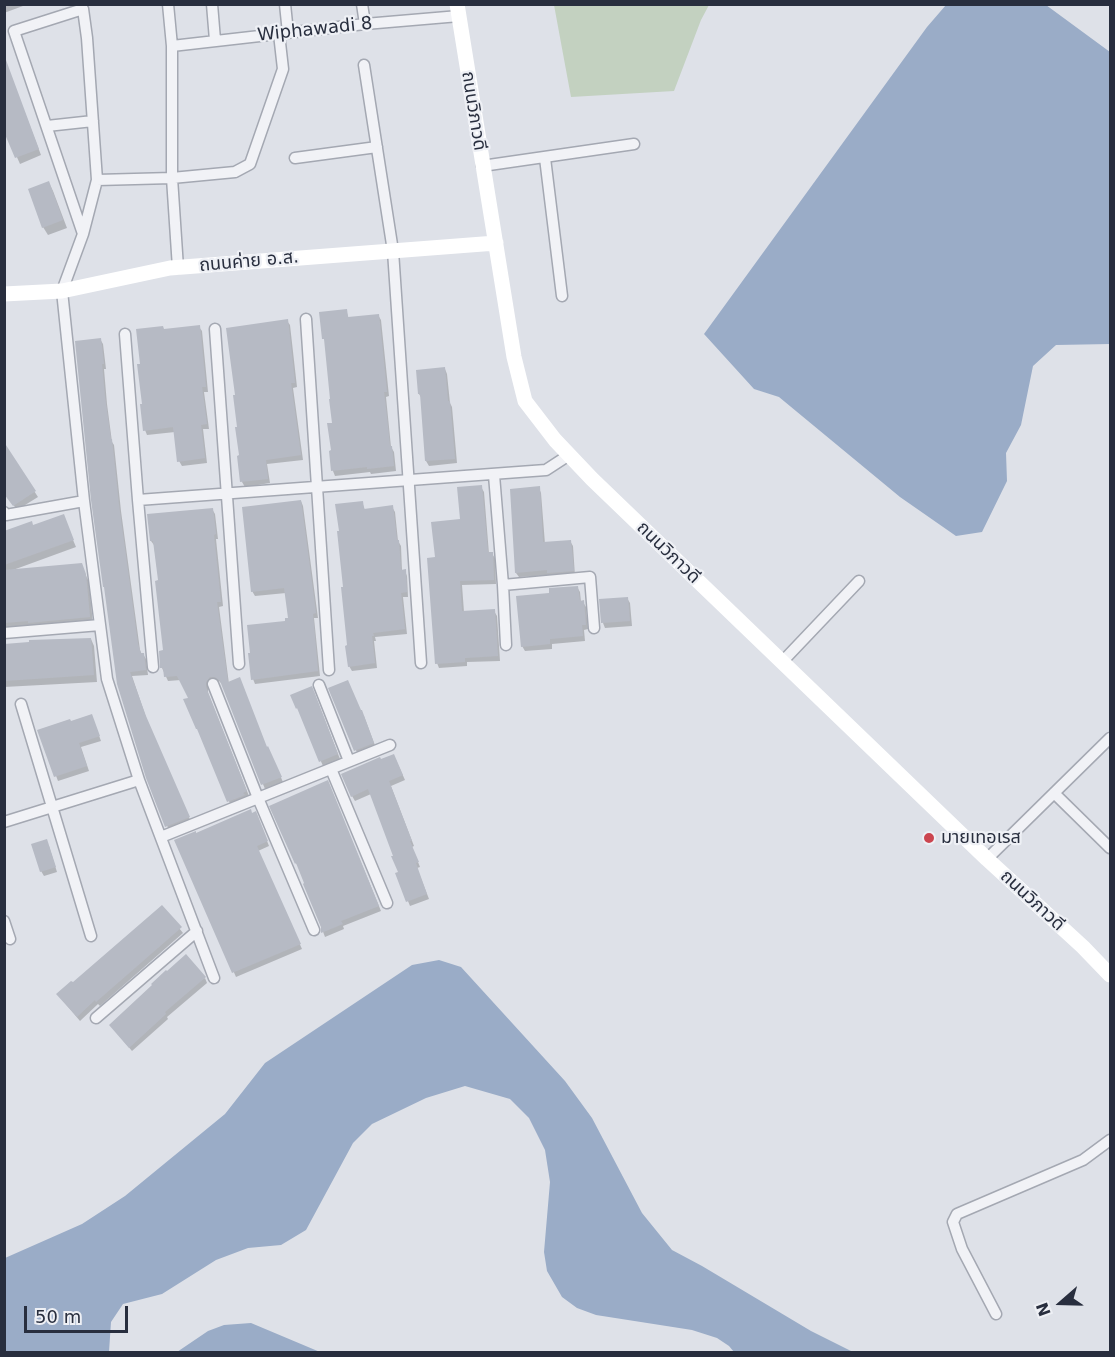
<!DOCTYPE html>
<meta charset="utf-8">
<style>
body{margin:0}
#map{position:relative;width:1115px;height:1357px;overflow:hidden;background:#dee1e8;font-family:"DejaVu Sans",sans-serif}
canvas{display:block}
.frame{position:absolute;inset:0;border:6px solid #282e3e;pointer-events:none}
.north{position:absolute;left:1031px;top:1273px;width:60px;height:60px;-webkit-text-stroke:4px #eef0f5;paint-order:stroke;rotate:250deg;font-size:16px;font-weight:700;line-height:24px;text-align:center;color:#282e3e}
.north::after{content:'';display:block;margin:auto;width:21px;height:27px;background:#282e3e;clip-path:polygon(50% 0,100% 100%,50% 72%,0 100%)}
.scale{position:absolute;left:24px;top:1306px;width:104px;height:27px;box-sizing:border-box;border:3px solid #282e3e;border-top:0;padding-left:8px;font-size:18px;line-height:21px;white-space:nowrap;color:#282e3e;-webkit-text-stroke:4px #eef0f5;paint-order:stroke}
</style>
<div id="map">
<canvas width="1115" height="1357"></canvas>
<div class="frame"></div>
<div class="north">N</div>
<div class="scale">50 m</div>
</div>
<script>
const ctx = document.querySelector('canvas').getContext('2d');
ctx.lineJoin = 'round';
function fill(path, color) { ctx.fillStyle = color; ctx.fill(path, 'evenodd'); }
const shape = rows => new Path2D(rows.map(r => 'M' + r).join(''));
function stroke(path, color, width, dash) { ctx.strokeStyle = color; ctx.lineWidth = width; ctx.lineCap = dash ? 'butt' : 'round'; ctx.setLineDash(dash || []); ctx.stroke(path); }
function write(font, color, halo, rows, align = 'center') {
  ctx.font = font + ' "DejaVu Sans","Noto Sans Thai",sans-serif'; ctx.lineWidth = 4.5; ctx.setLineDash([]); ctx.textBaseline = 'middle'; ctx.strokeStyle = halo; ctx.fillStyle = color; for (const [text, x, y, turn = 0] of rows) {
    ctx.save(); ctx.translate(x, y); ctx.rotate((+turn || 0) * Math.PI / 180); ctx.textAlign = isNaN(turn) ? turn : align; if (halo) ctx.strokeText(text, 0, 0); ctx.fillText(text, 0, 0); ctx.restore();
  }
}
const green = shape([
 [554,5,554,4,709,5,701,20,674,91,571,97]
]);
const water = shape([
 [946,5,1046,5,1110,52,1110,344,1056,345,1033,366,1021,425,1006,453,1007,481,982,532,956,536,900,497,779,397,754,389,704,334,927,27],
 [439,960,461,967,565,1081,592,1118,642,1213,672,1250,702,1266,811,1331,853,1352,734,1352,729,1346,717,1338,692,1330,596,1315,577,1308,562,1297,547,1271,544,1252,550,1182,545,1150,529,1118,510,1099,465,1086,426,1098,372,1124,353,1143,306,1230,281,1245,248,1248,216,1260,162,1294,123,1304,111,1322,109,1352,5,1352,5,1258,82,1224,125,1196,225,1114,265,1063,412,965],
 [251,1323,320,1352,177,1352,208,1331,224,1325]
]);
const shadow = shape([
 [4,4,23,4,23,6,4,13],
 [4,58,41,155,20,164,4,128],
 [49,183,53,191,67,228,48,235,43,227],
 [346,310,349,319,378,315,381,320,389,396,386,397,391,447,394,452,396,471,371,474,370,472,335,476,333,471,330,452,332,452,333,424,326,343,324,338],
 [287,321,290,325,297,387,293,388,303,460,267,464,270,483,245,487,242,482],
 [199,327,202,331,208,392,204,392,209,429,203,429,207,463,182,466,179,461,175,432,147,435,145,430,142,365,165,331],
 [100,339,103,344,106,369,104,369,107,404,112,442,114,445,121,511,140,650,142,655,143,654,146,659,148,675,132,676,148,723,191,822,169,831,118,684],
 [445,369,447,374,450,403,452,407,457,463,429,466,426,461,422,399,419,394,417,371],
 [4,445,38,497,17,510,4,491],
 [481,487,484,492,489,554,492,554,495,558,496,584,462,585,464,612,494,611,497,616,500,661,467,662,467,666,439,668,437,663,436,559,462,521],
 [539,488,541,493,545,544,570,541,573,546,575,576,552,578,550,575,519,577,516,573],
 [301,501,303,506,318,618,314,618,320,676,255,684,253,679,287,622,290,619,286,593,255,596,252,591],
 [362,502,365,510,392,507,395,512,398,541,401,546,402,571,405,571,407,576,408,597,403,597,407,634,375,637,376,641,374,641,377,668,352,671,349,666,345,588],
 [212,509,215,514,218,539,216,539,223,606,219,607,229,684,270,753,283,782,265,789,223,685,219,681,212,682,208,688,208,693,249,796,231,806,201,733,190,699,181,680,168,681,162,668,164,652,159,582,154,545,151,541],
 [63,516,76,547,13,570,81,565,89,582,93,624,4,630,4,533,33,527],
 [577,587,580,592,581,602,583,602,586,607,588,629,584,630,585,641,552,644,552,649,525,651,522,646,551,594],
 [627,598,630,603,632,626,605,628,603,623,601,600],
 [91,639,94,646,97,682,4,687,4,645],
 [330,688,364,716,376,748,358,755],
 [314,692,340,759,323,766,292,695],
 [92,716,101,741,81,747,89,771,58,781,39,731,71,723],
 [396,760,405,780,391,786,414,846,412,847,420,867,417,868,429,899,410,906,397,874,400,873,395,857,371,794,355,801,352,796],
 [330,787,381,911,343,926,344,929,325,937,299,868,296,863],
 [252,815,258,818,269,846,258,851,302,949,236,977,176,841,196,835],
 [49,846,57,872,44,876,41,871],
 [162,907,183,933,100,1006,98,1004,80,1021,58,995,73,984],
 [205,978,207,983,167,1017,168,1019,132,1051,110,1025]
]);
const building = shape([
 [6,60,39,149,15,158,4,132,4,61],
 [49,181,63,220,42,228,28,189],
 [347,309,348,317,379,314,387,392,384,392,387,417,390,446,392,446,394,466,367,469,367,467,331,471,329,451,331,450,327,423,332,423,329,399,330,399,324,339,322,339,319,312],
 [288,319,295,383,291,383,301,455,266,460,268,479,240,482,237,456,239,455,235,427,237,427,233,395,235,395,226,328],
 [200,325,206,387,202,387,207,424,201,425,205,458,177,462,173,427,143,431,140,404,142,404,137,364,140,364,136,329,163,326,164,329],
 [101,338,104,364,102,364,105,397,111,439,112,439,119,505,138,644,141,653,144,653,146,670,130,672,146,716,190,817,165,827,146,778,117,684,104,587,103,587,91,500,75,341],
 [445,367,448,401,450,401,455,459,425,461,420,394,418,394,416,370],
 [4,442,36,491,13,506,4,494],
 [482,485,488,552,493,552,494,580,460,581,462,611,495,609,498,656,465,658,465,662,435,664,427,558,435,557,431,522,460,519,457,487],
 [540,486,543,542,571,540,574,571,547,573,547,570,515,573,510,489],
 [301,500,316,613,313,614,318,671,251,680,248,653,250,653,247,625,285,621,285,618,288,618,284,588,251,592,242,507],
 [363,501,364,509,393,505,397,540,399,540,401,570,406,569,407,592,401,593,405,629,373,633,374,636,372,636,375,663,348,667,345,646,347,645,341,587,343,587,337,531,339,531,335,504],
 [213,508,216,534,214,535,221,602,217,602,228,682,240,677,267,747,268,746,282,777,261,785,220,681,215,677,210,677,206,682,206,687,247,791,243,793,245,795,227,802,197,729,196,729,183,699,188,698,177,676,164,677,163,668,160,668,159,651,163,650,155,581,158,580,153,541,150,541,147,514],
 [64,514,74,540,4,565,4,531,32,521,33,525],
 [82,563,86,574,90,617,28,623,28,621,4,623,4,570],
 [578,586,580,601,584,600,586,625,582,625,583,636,550,639,550,644,521,647,516,596,549,593,549,588],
 [628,597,630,621,601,623,599,599],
 [91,638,94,675,4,681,4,644,29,642,29,640],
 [348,680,361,710,362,710,374,743,354,751,328,688],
 [312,686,338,754,319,762,297,708,296,709,290,695],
 [92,714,100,736,79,743,87,766,54,777,37,730,70,719,71,721],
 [394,754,403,775,389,781,412,841,410,841,419,862,416,863,427,894,406,902,395,873,398,872,391,856,393,856,368,789,351,797,341,774,380,757,381,759],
 [328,780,379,906,341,921,343,924,321,933,321,927,303,884,304,883,296,863,295,864,269,806],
 [251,809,252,813,256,811,268,841,257,846,301,944,232,973,174,840,196,831,196,833],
 [47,839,56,867,40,872,31,844],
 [162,905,182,927,96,1002,95,1000,77,1017,56,994,71,981,73,982],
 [186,954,206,977,165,1012,166,1014,129,1048,109,1025,152,985,151,984,166,970,167,971]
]);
const street = shape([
 [168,4,172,46,172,178,178,268],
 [212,4,215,40],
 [285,4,288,33],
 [362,4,365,24],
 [172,46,365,24,459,16],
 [364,65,393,251,421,663],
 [47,126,93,121],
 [295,158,377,147],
 [545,158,562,296],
 [482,166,634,144],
 [97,180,172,178,235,172,250,164,283,69,279,34],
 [83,234,14,31,83,9,87,38,97,180,83,234,62,291,84,501,107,679,139,780,214,978],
 [306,319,329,670],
 [215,329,239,664],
 [125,334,138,500,153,667],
 [494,475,503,585,506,645],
 [138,500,546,470,569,455],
 [4,512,6,515,84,501],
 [503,585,590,577,594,628],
 [4,633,100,625],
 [782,662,859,581],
 [213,684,258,798,314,930],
 [319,685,349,761],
 [21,704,91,936],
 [331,769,387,903],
 [1054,793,1110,848],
 [4,822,139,780],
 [161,837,390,745],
 [987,859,1110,738],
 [4,921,10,939],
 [96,1018,197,931],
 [996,1314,962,1249,953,1222,957,1214,1083,1160,1110,1140]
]);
const secondary = shape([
 [457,4,514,357,525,401,555,440,592,479,987,859,1083,947,1110,975],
 [4,294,62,291,170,268,496,243]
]);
const markers = [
 [929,838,6,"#cb454f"]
];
const streetNames = [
 ["Wiphawadi 8",315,30,-6],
 ["ถนนวิภาวดี",473,111,81],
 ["ถนนค่าย อ.ส.",249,262,-5],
 ["ถนนวิภาวดี",668,553,44],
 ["ถนนวิภาวดี",1032,901,43]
];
const poiNames = [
 ["มายเทอเรส",941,838]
];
fill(green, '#c3d1c0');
fill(water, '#9aacc7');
fill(shadow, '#0003');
fill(building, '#b6bac4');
stroke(street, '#a4a8b2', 13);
stroke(street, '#f1f2f6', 10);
stroke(secondary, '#fff', 15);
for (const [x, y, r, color] of markers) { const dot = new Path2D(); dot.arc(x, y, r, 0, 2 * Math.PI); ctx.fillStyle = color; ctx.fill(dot); stroke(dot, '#eef0f5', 2); }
write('18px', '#282e3e', '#eef0f5', streetNames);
write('18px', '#282e3e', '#eef0f5', poiNames, 'left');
</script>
